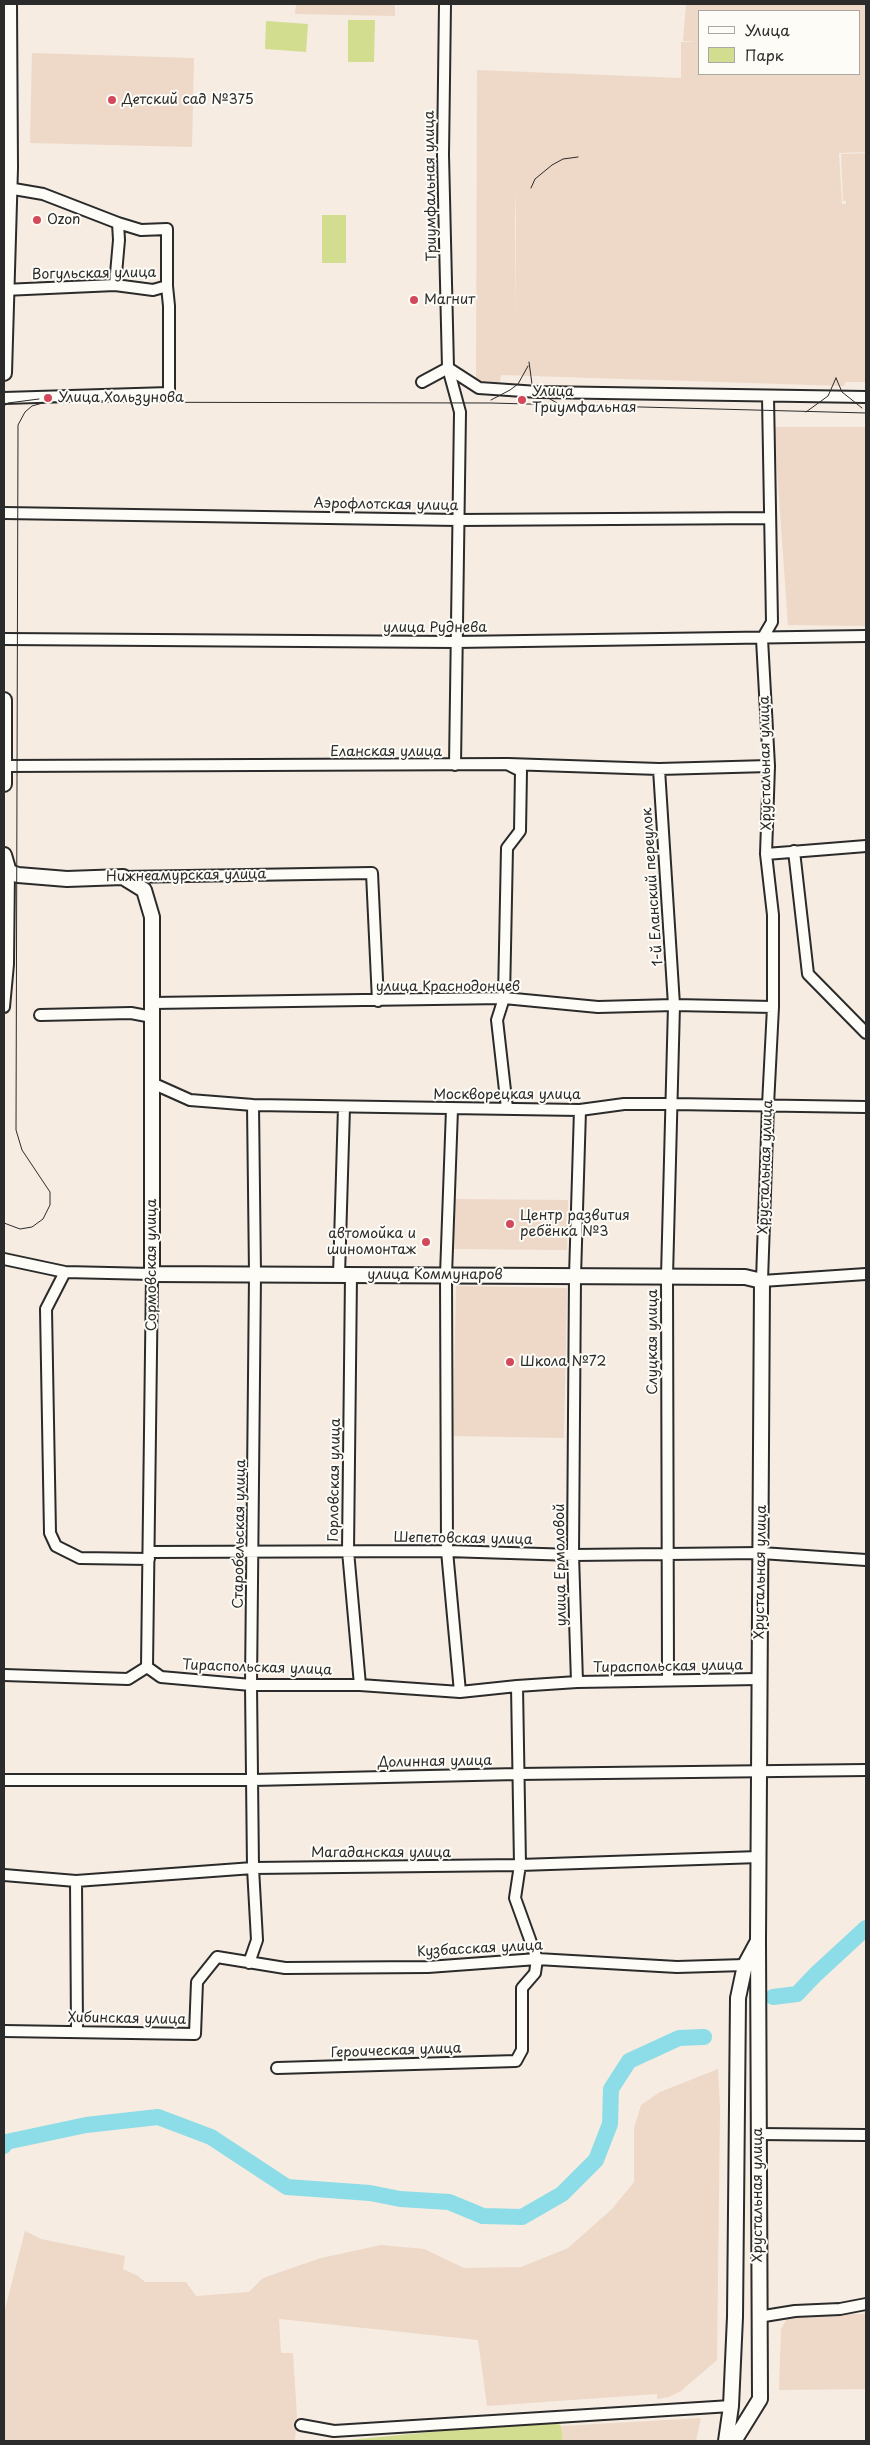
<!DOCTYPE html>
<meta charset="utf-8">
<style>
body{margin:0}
#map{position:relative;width:870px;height:2445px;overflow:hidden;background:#f6ece2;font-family:"Playpen Sans",sans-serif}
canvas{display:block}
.frame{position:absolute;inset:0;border:5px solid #2b2b2b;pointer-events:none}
.legend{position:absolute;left:698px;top:10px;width:162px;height:65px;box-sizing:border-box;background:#fdfcf7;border:1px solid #a9a8a5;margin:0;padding:6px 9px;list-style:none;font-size:15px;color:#2b2b2b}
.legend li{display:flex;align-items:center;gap:10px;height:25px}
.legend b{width:25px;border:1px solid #a9a8a5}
</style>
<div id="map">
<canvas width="870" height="2445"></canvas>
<div class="frame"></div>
<ul class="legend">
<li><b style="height:6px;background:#fdfcf7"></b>Улица</li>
<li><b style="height:14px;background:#d2dd90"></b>Парк</li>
</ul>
</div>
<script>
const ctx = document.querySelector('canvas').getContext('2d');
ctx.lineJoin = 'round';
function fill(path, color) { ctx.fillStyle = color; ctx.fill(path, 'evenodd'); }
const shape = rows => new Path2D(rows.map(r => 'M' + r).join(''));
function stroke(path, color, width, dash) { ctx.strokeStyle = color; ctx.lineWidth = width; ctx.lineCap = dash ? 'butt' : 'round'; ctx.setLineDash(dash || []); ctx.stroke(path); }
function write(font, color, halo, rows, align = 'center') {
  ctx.font = font + ' "Playpen Sans",sans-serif'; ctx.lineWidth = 4; ctx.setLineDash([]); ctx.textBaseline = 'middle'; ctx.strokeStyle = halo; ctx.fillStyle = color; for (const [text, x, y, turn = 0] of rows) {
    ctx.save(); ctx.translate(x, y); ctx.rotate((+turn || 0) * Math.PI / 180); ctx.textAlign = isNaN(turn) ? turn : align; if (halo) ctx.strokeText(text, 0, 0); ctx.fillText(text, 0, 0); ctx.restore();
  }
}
const built = shape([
 [296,4,395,4,395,16,295,14],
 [686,4,866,4,866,152,839,153,842,204,846,204,846,201,843,201,841,154,866,153,866,382,845,382,844,386,501,375,500,382,476,381,477,70,681,78,681,42,699,42,699,74,859,74,859,11,699,11,699,42,683,41],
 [516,188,516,323,515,220],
 [32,53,194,58,192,147,30,143],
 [774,427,866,427,866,626,788,625],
 [454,1199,568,1200,567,1250,453,1249],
 [456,1286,567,1288,564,1438,453,1436],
 [718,2069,720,2108,717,2360,681,2391,669,2397,657,2399,657,2394,487,2406,478,2340,279,2319,281,2353,293,2353,297,2417,295,2441,4,2441,4,2313,25,2231,41,2239,125,2256,123,2269,138,2276,145,2282,186,2282,196,2296,249,2292,263,2278,321,2258,381,2245,424,2249,464,2268,521,2267,568,2248,612,2209,634,2182,634,2128,641,2105,660,2092],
 [866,2314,866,2389,779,2390,781,2329,789,2315],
 [701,2418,696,2441,563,2441,561,2426]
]);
const green = shape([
 [348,20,375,20,374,62,348,62],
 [266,21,308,24,306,52,265,49],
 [322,215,346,215,346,263,322,263],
 [554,2420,561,2426,563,2441,338,2441]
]);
const river = shape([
 [773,1997,797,1994,815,1975,866,1928],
 [4,2146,6,2142,86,2125,158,2117,211,2137,287,2187,370,2193,400,2199,449,2202,483,2216,522,2217,562,2194,596,2160,610,2124,611,2089,629,2061,679,2038,704,2037]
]);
const minor = shape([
 [445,4,443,155,448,368,460,412,455,765],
 [8,188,43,194,118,223,119,240,115,285],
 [118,223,141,230,167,229,167,286],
 [4,290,115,285,153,290,167,286,169,306,169,393,4,398],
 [422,382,448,368,479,388,538,392,866,397],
 [768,397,772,622,762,639,769,766,766,854,773,915,773,1007,768,1105,762,1281,866,1274],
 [4,513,458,520,769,518],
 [4,639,456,642,866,636],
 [4,766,508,764,659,769,769,766],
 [659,769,674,1005,667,1276,668,1680],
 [794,851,808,974,866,1033],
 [766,854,866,846],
 [123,877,372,873,378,1001],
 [152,1003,504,998,598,1007,674,1005,773,1007],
 [4,1007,8,964,9,872],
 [40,1015,131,1013,152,1017],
 [152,1083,190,1100,253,1105,580,1110,624,1104,672,1104,866,1107],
 [507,1108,497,1020,504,998,507,848,520,831,521,771,509,765],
 [452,1109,446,1275,447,1551,460,1692],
 [4,1259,65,1272,152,1274,147,1667],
 [65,1272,46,1309,50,1533,56,1546,80,1558,149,1559],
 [339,1275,344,1107],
 [351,1275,348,1551,360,1685],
 [149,1552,447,1551,573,1555,761,1553,866,1560],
 [4,1675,128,1679,147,1667,161,1677,251,1685,360,1685,460,1692,517,1686],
 [577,1682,759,1679],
 [4,1780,253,1780,517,1774,866,1770],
 [4,1875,76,1881,253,1868,520,1865,759,1857],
 [76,1881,77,2031],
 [249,1963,257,1940,253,1868,251,1685,255,1274,253,1105],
 [4,2031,195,2034,197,1982,217,1957,285,1968,428,1967,537,1959,677,1967,745,1965],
 [277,2068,516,2061,522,2050,522,1988,535,1973,537,1959,515,1898,520,1865,517,1686,577,1682,573,1555,575,1276,580,1110],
 [758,2134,866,2135],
 [758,2317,795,2311,840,2309,866,2304],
 [301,2425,334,2431,731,2406]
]);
const tertiary = shape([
 [4,373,10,168,9,4],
 [4,700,4,784],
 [4,855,9,872,18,875,67,879,123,877,144,890,152,917,152,1274,745,1277,762,1281,758,1941,760,2399,734,2441],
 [726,2441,731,2406,735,2317,738,1998,745,1965,758,1941]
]);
const tram = shape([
 [531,188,535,179,552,165,563,159,578,157],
 [529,362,532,384,538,392,557,403],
 [836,378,842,392,862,408],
 [491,400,510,390,518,384,528,366],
 [4,406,8,403,39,399],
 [806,412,828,396,836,378],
 [4,1223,20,1229,32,1227,43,1219,50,1205,50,1192,22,1150,16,1130,18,425,25,412,32,406,46,402,491,403,866,413]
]);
const markers = [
 [112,100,5,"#d1495b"],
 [37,220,5,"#d1495b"],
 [414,300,5,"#d1495b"],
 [48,398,5,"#d1495b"],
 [522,400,5,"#d1495b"],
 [510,1224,5,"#d1495b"],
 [426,1242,5,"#d1495b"],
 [510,1362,5,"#d1495b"]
];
const poiNames = [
 ["Детский сад №375",122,100],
 ["Ozon",47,220],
 ["Магнит",424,300],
 ["Улица",532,392],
 ["Триумфальная",532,408],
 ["Улица Хользунова",58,398],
 ["Центр развития",520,1216],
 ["ребёнка №3",520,1232],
 ["автомойка и",416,1234,"right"],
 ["шиномонтаж",416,1250,"right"],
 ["Школа №72",520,1362]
];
const streetNames = [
 ["Триумфальная улица",431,186,-91],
 ["Вогульская улица",94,274,-1],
 ["Аэрофлотская улица",386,505,1],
 ["улица Руднева",435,628],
 ["Еланская улица",386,752],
 ["Хрустальная улица",766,763,-91],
 ["Нижнеамурская улица",186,876,-1],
 ["1-й Еланский переулок",653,887,-94],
 ["улица Краснодонцев",448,987],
 ["Москворецкая улица",507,1095],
 ["Хрустальная улица",766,1167,-88],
 ["Сормовская улица",152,1265,-90],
 ["улица Коммунаров",435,1275],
 ["Слуцкая улица",653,1342,-90],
 ["Горловская улица",335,1480,-89],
 ["Старобельская улица",240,1534,-89],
 ["Шепетовская улица",463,1539,1],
 ["улица Ермоловой",561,1565,-91],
 ["Хрустальная улица",761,1572,-89],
 ["Тираспольская улица",668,1667,-1],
 ["Тираспольская улица",257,1668,2],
 ["Долинная улица",435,1762,-1],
 ["Магаданская улица",381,1853],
 ["Кузбасская улица",480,1949,-3],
 ["Хибинская улица",127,2019,1],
 ["Героическая улица",396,2051,-2],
 ["Хрустальная улица",758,2195,-90]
];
fill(built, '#eed8c8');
fill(green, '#d2dd90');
stroke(river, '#8cdde7', 16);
stroke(minor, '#2b2b2b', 14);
stroke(tertiary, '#2b2b2b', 18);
stroke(minor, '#fdfcf7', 10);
stroke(tertiary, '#fdfcf7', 14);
stroke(tram, '#2b2b2b', 1);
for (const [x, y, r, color] of markers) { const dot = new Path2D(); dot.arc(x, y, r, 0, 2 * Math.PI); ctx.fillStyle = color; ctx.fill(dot); stroke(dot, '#fdfcf7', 2); }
write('14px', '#2b2b2b', '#fdfcf7', poiNames, 'left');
write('14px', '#2b2b2b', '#fdfcf7', streetNames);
</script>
